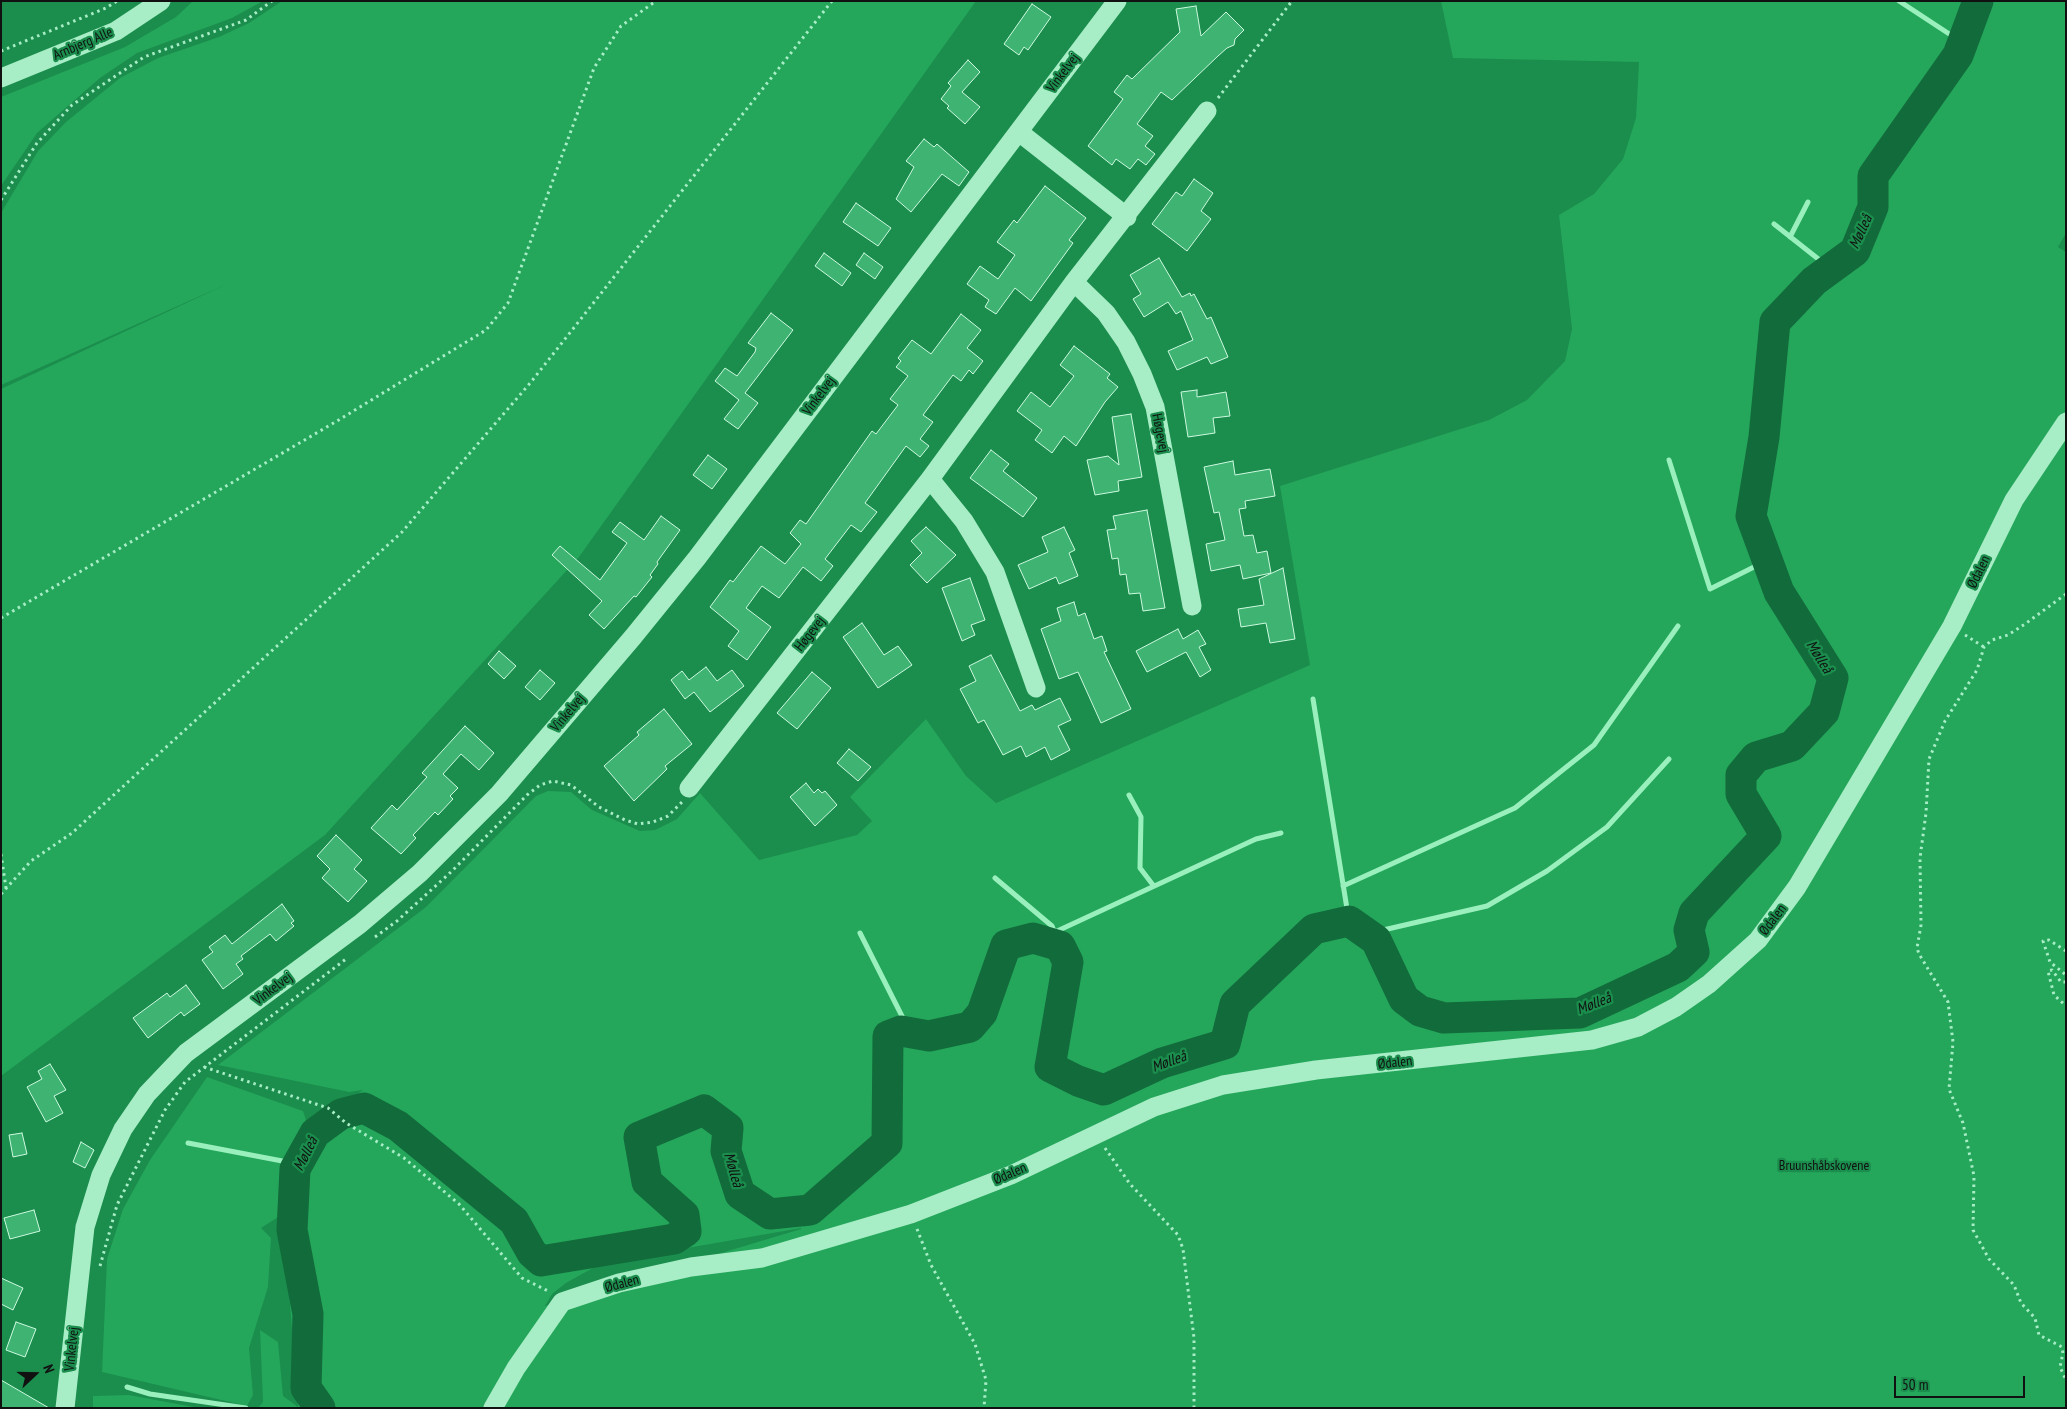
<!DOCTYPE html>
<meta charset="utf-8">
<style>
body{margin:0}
#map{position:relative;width:2067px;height:1409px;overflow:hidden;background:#1b8d4d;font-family:"PT Sans Narrow",sans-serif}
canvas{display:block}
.frame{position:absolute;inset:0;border:2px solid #111;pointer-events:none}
.north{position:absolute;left:10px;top:1349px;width:50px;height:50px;-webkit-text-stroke:4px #1b8d4d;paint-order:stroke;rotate:69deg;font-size:14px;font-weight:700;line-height:20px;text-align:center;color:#111}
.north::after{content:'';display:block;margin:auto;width:18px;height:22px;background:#111;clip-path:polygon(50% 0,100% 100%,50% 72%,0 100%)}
.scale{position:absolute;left:1894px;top:1376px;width:131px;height:22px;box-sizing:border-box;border:2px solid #111;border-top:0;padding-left:6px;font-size:15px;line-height:18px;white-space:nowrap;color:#111;-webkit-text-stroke:4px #1b8d4d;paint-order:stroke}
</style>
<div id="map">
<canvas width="2067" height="1409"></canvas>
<div class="frame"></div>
<div class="north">N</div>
<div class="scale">50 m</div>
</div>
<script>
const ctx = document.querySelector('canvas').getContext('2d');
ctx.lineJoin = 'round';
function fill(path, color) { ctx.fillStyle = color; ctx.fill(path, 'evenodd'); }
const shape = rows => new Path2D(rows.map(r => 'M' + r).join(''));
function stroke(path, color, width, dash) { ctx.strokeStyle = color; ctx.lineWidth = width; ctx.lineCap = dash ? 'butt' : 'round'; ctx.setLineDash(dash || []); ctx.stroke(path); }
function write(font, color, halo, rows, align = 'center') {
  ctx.font = font + ' "PT Sans Narrow",sans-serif'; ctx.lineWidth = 4.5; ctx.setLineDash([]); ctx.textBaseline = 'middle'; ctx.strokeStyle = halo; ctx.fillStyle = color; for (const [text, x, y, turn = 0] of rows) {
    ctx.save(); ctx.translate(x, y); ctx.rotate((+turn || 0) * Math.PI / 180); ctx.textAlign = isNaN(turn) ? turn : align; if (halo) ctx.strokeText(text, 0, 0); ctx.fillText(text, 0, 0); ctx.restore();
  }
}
const green = shape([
 [193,1,263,1,232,18,137,53,100,78,37,133,1,186,1,97,125,47,176,17],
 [282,1,976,1,579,557,325,835,1,1076,1,389,227,284,1,385,1,213,38,151,66,122,120,78,158,58,219,37,249,23],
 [1441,1,2066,1,2066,233,2058,247,2066,252,2066,1408,258,1408,263,1402,260,1330,278,1342,283,1396,298,1407,283,1214,261,1228,271,1238,268,1287,249,1348,253,1395,247,1406,102,1372,107,1259,123,1209,150,1160,207,1077,303,1111,306,1120,286,1157,284,1206,292,1157,312,1125,363,1090,349,1092,218,1065,426,907,536,796,548,791,571,792,592,810,640,831,655,830,677,819,700,793,759,860,857,835,872,821,850,797,926,719,966,776,996,803,1310,665,1280,486,1489,420,1527,400,1565,361,1572,329,1559,215,1594,194,1623,159,1636,118,1639,62,1453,58],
 [801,1228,801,1229,545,1306,552,1294,566,1283,602,1263],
 [129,1395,199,1408,93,1408,93,1396]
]);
const stream = shape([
 [1899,1,1963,43],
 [1774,224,1831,269],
 [1790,237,1808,202],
 [1669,460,1710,589,1768,560],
 [1313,699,1349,921],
 [1129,795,1141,817,1140,868,1153,885],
 [995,878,1052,926,1060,946],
 [1343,886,1515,808,1594,745,1678,626],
 [1055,932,1256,839,1281,833],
 [860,933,910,1032],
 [1366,934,1487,906,1547,871,1607,827,1669,759],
 [188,1143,298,1164],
 [127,1387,150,1394,246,1408]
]);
const river = shape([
 [320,1408,306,1388,308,1314,292,1230,295,1169,315,1133,341,1114,364,1108,398,1126,514,1221,532,1253,541,1261,674,1239,686,1231,684,1215,647,1182,639,1137,704,1110,728,1128,726,1151,740,1194,770,1214,810,1210,887,1143,888,1036,901,1031,929,1036,970,1027,982,1013,1006,945,1033,938,1060,946,1068,962,1050,1067,1078,1081,1104,1090,1162,1063,1225,1044,1235,1004,1314,929,1349,921,1376,940,1404,999,1420,1011,1444,1018,1580,1013,1678,967,1694,952,1689,930,1694,913,1766,836,1741,794,1741,775,1756,757,1792,746,1824,712,1833,678,1779,592,1751,516,1764,437,1775,322,1814,281,1855,251,1873,207,1873,176,1958,55,1978,1]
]);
const building = shape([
 [1032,4,1051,17,1028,50,1024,47,1019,55,1004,44,1032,4],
 [1196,6,1201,36,1226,12,1244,30,1235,39,1234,45,1227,48,1218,56,1172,100,1161,92,1137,124,1153,136,1145,146,1155,154,1146,165,1138,159,1130,169,1116,159,1112,165,1088,146,1123,99,1114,92,1127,75,1132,79,1180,32,1176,9,1196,6],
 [968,60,980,72,962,92,980,107,965,124,947,108,949,106,941,99,951,86,948,83,968,60],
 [924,139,934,147,937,144,969,172,959,186,942,174,911,212,896,199,914,167,906,161,924,139],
 [1194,179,1213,193,1201,211,1211,219,1187,251,1152,224,1176,192,1182,196,1194,179],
 [1045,186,1086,218,1069,240,1073,243,1031,301,1015,288,996,314,985,307,989,300,967,284,980,266,998,279,1015,255,997,242,1014,220,1017,223,1045,186],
 [856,203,891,228,878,246,843,222,856,203],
 [824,253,851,273,842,286,815,266,824,253],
 [864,253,883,267,875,279,856,265,864,253],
 [1159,258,1182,297,1190,293,1191,296,1194,294,1207,319,1211,317,1228,357,1211,364,1207,357,1177,370,1168,351,1193,340,1181,311,1176,314,1168,302,1144,317,1133,299,1141,294,1130,275,1159,258],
 [771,313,793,330,745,393,758,403,738,429,724,419,739,400,715,381,725,368,737,376,755,352,756,348,748,343,771,313],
 [961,314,981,330,967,348,983,361,973,374,969,370,961,381,953,375,923,415,933,422,920,439,929,446,920,457,906,446,865,503,877,512,861,532,851,525,825,559,833,566,821,581,803,567,779,598,762,586,746,608,771,627,747,660,728,646,739,631,710,607,730,580,733,582,761,546,785,564,801,544,790,533,800,520,806,524,872,431,876,434,898,405,890,399,908,376,896,367,901,361,898,358,912,340,931,354,961,314],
 [1074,346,1110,374,1107,378,1118,387,1105,402,1076,446,1064,436,1052,453,1035,440,1042,430,1017,411,1031,392,1050,407,1074,376,1060,365,1074,346],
 [1197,390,1197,397,1226,392,1230,416,1213,418,1215,433,1188,437,1181,392,1197,390],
 [1131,414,1142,477,1118,481,1119,491,1095,495,1087,460,1108,456,1119,465,1112,417,1131,414],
 [991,450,1009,464,1003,471,1037,498,1023,517,970,478,991,450],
 [708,455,727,469,712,489,693,475,708,455],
 [1233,461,1235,475,1270,469,1275,496,1245,501,1246,508,1239,509,1244,536,1253,535,1257,553,1267,551,1271,573,1243,579,1240,565,1211,571,1206,544,1225,540,1219,512,1214,513,1204,467,1233,461],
 [1147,510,1165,608,1143,611,1140,593,1129,594,1126,574,1120,575,1118,558,1112,559,1107,530,1116,529,1113,516,1147,510],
 [661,516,680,530,657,562,658,564,650,575,652,577,636,597,634,596,604,629,589,615,602,601,552,555,560,546,600,580,627,543,612,532,620,522,644,540,661,516],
 [926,527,956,555,927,583,910,565,922,553,911,541,926,527],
 [1064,527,1075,550,1069,553,1078,576,1059,584,1056,577,1029,589,1018,565,1048,552,1042,537,1064,527],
 [1283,568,1295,639,1270,643,1266,623,1241,627,1238,609,1264,605,1259,579,1283,568],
 [970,578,985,620,971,625,975,635,962,641,942,588,970,578],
 [1074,602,1078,616,1085,613,1094,639,1102,636,1107,651,1104,652,1131,709,1101,723,1078,672,1059,679,1041,629,1061,621,1057,608,1074,602],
 [862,623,884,655,898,646,912,665,878,688,843,637,862,623],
 [1178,629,1183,639,1198,630,1206,644,1199,647,1211,670,1200,677,1186,652,1147,672,1136,651,1178,629],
 [499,651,516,666,504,679,488,664,499,651],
 [991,655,1020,711,1032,705,1035,710,1060,698,1071,720,1058,726,1070,750,1051,760,1045,747,1026,757,1021,746,1003,755,984,720,978,723,960,689,976,681,969,666,991,655],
 [706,667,717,681,732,670,744,686,710,712,694,692,685,699,671,680,682,671,689,680,706,667],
 [540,670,555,683,540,700,525,687,540,670],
 [812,672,831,688,797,729,777,713,812,672],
 [664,709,692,744,665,766,667,769,634,801,604,766,639,735,637,732,664,709],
 [465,726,494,753,479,770,461,754,443,774,458,788,450,796,453,799,438,815,435,812,413,835,416,838,401,854,371,828,392,805,397,810,427,777,422,773,465,726],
 [849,749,871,767,858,781,837,763,849,749],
 [806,783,814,793,818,789,822,793,825,791,837,805,815,826,790,797,806,783],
 [336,835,362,860,354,869,367,881,348,902,322,878,330,869,317,856,336,835],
 [282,904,294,921,291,923,294,926,276,941,270,934,241,956,243,959,236,964,243,974,223,989,202,960,213,952,209,947,225,935,232,944,282,904],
 [186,985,200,1004,184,1016,181,1012,148,1038,133,1018,167,993,170,997,186,985],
 [50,1064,66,1090,54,1096,63,1113,46,1122,27,1087,42,1079,38,1071,50,1064],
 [22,1133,27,1154,13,1157,9,1135,22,1133],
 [81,1142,94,1150,85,1168,73,1162,81,1142],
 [34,1210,40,1231,10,1239,4,1218,34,1210],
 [1,1278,23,1288,13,1310,1,1304,1,1278],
 [16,1322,36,1329,25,1357,6,1350,16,1322],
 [1,1380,49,1408,1,1408,1,1380]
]);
const path = shape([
 [1,51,106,8,117,1],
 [1218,98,1292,1],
 [1,200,37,143,72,105,144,57,246,20,272,1],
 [2066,594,2025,624,2008,635,1992,640,1984,647,1977,670,1945,721,1929,759,1926,813,1920,858,1921,925,1917,948,1919,954,1948,1002,1953,1042,1949,1089,1963,1123,1974,1176,1973,1230,1989,1259,2014,1285,2021,1303,2035,1318,2039,1335,2062,1347,2063,1353,2060,1367,2066,1380],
 [1,618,337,421,486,330,508,303,594,68,621,26,656,1],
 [1965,635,1984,647],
 [1,854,6,888],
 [1,894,31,861,72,833,402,532,531,382,832,1],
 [375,937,397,921,452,871,527,795,540,785,553,781,571,785,599,807,625,820,638,824,653,822,668,816,682,802],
 [2066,951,2049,940,2043,941,2050,962,2066,975],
 [2066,982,2061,982,2052,970,2048,971,2054,995,2066,1006],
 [204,1067,328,1108,346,1123,404,1158,459,1204,522,1278,550,1292],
 [1105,1148,1130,1184,1178,1235,1183,1249,1194,1338,1194,1408],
 [917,1229,931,1265,975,1344,986,1380,984,1408],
 [100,1266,117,1205,165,1110,185,1082,346,959]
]);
const minor = shape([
 [1,78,116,31,161,1],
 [1019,132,1127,217],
 [1074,282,1106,313,1126,342,1142,374,1155,407,1192,606],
 [930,479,964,521,995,572,1036,688],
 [689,788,930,479,1074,282,1207,111],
 [65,1408,85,1227,101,1175,123,1129,147,1094,186,1053,360,924,420,873,499,794,633,637,697,558,1117,1],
 [493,1408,516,1368,562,1302,619,1283,691,1267,762,1258,911,1214,1011,1175,1154,1107,1223,1085,1316,1070,1592,1040,1638,1027,1676,1007,1709,984,1758,940,1797,887,1952,626,2014,500,2066,422]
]);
const streetNames = [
 ["Arnbjerg Alle",83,44,-23],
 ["Vinkelvej",1063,73,-53],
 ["Vinkelvej",819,396,-53],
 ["Høgevej",1160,433,79],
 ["Ødalen",1979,572,-64],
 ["Høgevej",810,634,-52],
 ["Vinkelvej",568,713,-50],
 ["Ødalen",1773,920,-53],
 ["Vinkelvej",273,989,-37],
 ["Ødalen",1395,1063,-6],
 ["Ødalen",1010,1174,-23],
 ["Ødalen",622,1284,-15],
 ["Vinkelvej",72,1349,-84]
];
const parkNames = [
 ["Bruunshåbskovene",1824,1166]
];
const waterNames = [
 ["Mølleå",1861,232,-65],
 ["Mølleå",1819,657,58],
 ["Mølleå",1594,1004,-21],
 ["Mølleå",1169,1062,-20],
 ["Mølleå",306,1154,-63],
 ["Mølleå",733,1170,74]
];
fill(green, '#24a65b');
stroke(stream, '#9af0bd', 5);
stroke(river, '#126b3a', 31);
fill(building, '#3fb372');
stroke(building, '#cdfae0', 1);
stroke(path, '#a7edc5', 3, [2.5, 4]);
stroke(minor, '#a7edc5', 19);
write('14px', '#111', '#1b8d4d', streetNames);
write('14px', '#111', '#1b8d4d', parkNames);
write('italic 15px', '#111', '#1b8d4d', waterNames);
</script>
